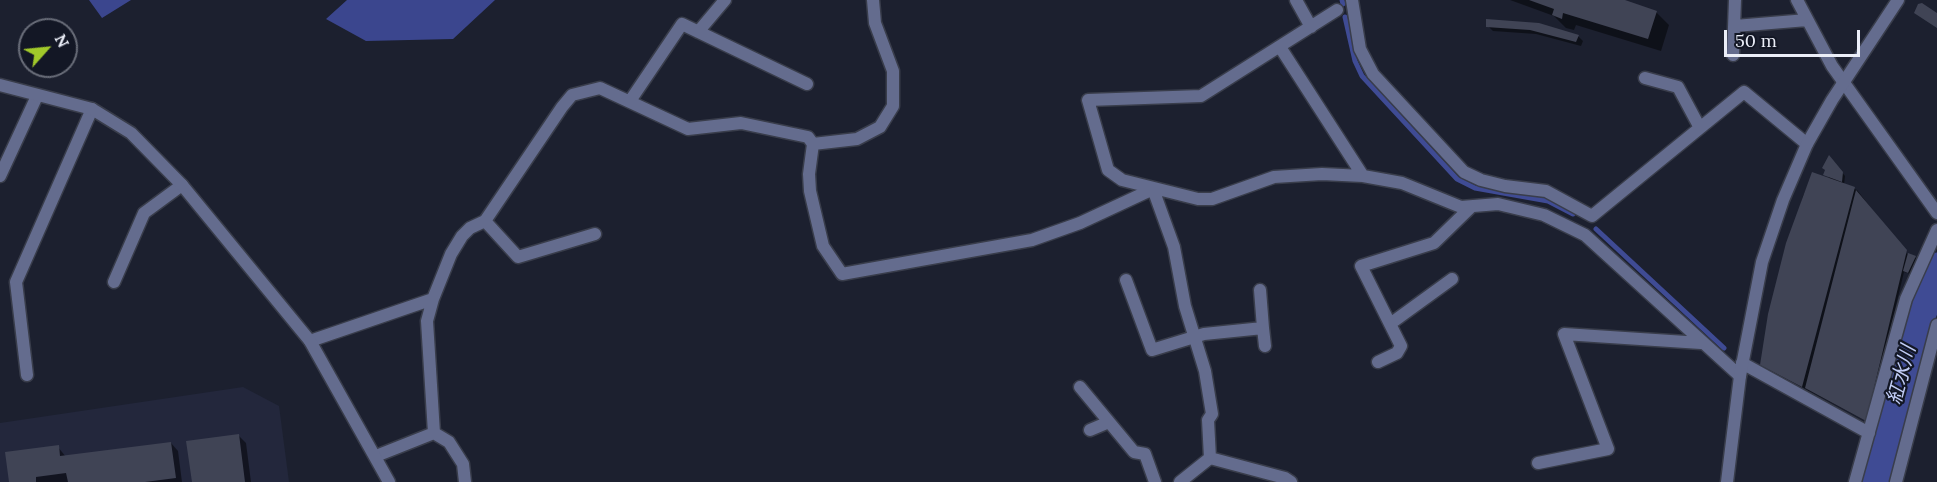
<!DOCTYPE html>
<meta charset="utf-8">
<style>
body{margin:0}
#map{position:relative;width:1937px;height:482px;overflow:hidden;background:#1c202f;font-family:Lora,serif}
canvas{display:block}
.north{position:absolute;left:18px;top:18px;width:60px;height:60px;box-sizing:border-box;background:#131725;border:2px solid #696d79;border-radius:50%;rotate:63deg;font-size:16px;font-weight:700;line-height:24px;text-align:center;color:#ebeef8}
.north::after{content:'';display:block;margin:auto;width:21px;height:27px;background:#a1c92a;clip-path:polygon(50% 0,100% 100%,50% 72%,0 100%)}
.scale{position:absolute;left:1724px;top:30px;width:136px;height:27px;box-sizing:border-box;border:3px solid #ebeef8;border-top:0;padding-left:8px;font-size:18px;line-height:21px;white-space:nowrap;color:#ebeef8;-webkit-text-stroke:4px #131725;paint-order:stroke}
</style>
<div id="map">
<canvas width="1937" height="482"></canvas>
<div class="north">N</div>
<div class="scale">50 m</div>
</div>
<script>
const ctx = document.querySelector('canvas').getContext('2d');
ctx.lineJoin = 'round';
function fill(path, color) { ctx.fillStyle = color; ctx.fill(path, 'evenodd'); }
const shape = rows => new Path2D(rows.map(r => 'M' + r).join(''));
function stroke(path, color, width, dash) { ctx.strokeStyle = color; ctx.lineWidth = width; ctx.lineCap = dash ? 'butt' : 'round'; ctx.setLineDash(dash || []); ctx.stroke(path); }
function write(font, color, halo, rows, align = 'center') {
  ctx.font = font + ' Lora,"Noto Sans JP",serif'; ctx.lineWidth = 4.5; ctx.setLineDash([]); ctx.textBaseline = 'middle'; ctx.strokeStyle = halo; ctx.fillStyle = color; for (const [text, x, y, turn = 0] of rows) {
    ctx.save(); ctx.translate(x, y); ctx.rotate((+turn || 0) * Math.PI / 180); ctx.textAlign = isNaN(turn) ? turn : align; if (halo) ctx.strokeText(text, 0, 0); ctx.fillText(text, 0, 0); ctx.restore();
  }
}
const built = shape([
 [243,387,279,406,289,482,0,482,0,423]
]);
const forest = shape([
 [89,0,131,0,102,18],
 [347,0,495,0,453,39,366,41,326,19]
]);
const shadow = shape([
 [1510,0,1620,0,1656,12,1669,25,1661,51,1576,25,1574,30,1566,28,1554,16],
 [1538,25,1578,36,1583,41,1581,46,1536,34,1493,31,1488,26],
 [1829,157,1845,176,1844,185,1857,190,1907,254,1918,259,1911,274,1904,272,1868,422,1764,367,1769,315,1803,196,1813,174,1830,180,1824,168],
 [238,435,246,443,251,482,193,482],
 [171,443,178,451,182,482,10,482,58,447,66,457]
]);
const stream = shape([
 [1342,0,1343,4],
 [1345,17,1355,61,1362,76,1457,179,1475,188,1548,201,1573,214],
 [1596,229,1724,348]
]);
const river = shape([
 [1873,482,1918,318,1937,269]
]);
const building = shape([
 [1529,0,1625,0,1657,11,1648,39,1563,13,1562,19,1552,15,1554,9],
 [1922,3,1937,13,1937,28,1914,13,1918,4],
 [1486,19,1539,23,1579,35,1576,42,1530,30,1486,27],
 [1829,155,1843,172,1842,182,1823,175,1825,170,1822,168],
 [1812,172,1855,187,1802,387,1760,365,1768,314,1786,243],
 [1856,190,1907,250,1866,421,1805,388],
 [1908,253,1916,256,1908,273,1903,271],
 [239,434,245,482,192,482,186,441],
 [171,442,176,478,145,482,68,482,66,473,36,477,36,482,9,482,5,452,59,445,60,456]
]);
const minor = shape([
 [1296,0,1311,27],
 [1352,0,1360,49,1373,74,1464,172,1481,180,1505,186,1546,191,1592,216,1744,92,1807,144],
 [1797,0,1832,66,1937,213],
 [1337,10,1201,96,1088,100,1108,170,1122,180,1198,199,1212,199,1274,177,1322,174,1363,176,1402,183,1461,207,1498,204,1544,215,1585,235,1740,376],
 [1735,26,1807,20],
 [698,32,725,0],
 [1280,47,1363,176],
 [1733,55,1735,0],
 [1645,78,1678,87,1700,128],
 [630,101,682,24,807,84],
 [813,144,857,139,880,127,893,106,893,71,875,23,873,0],
 [0,176,37,96],
 [485,221,518,257,595,234],
 [1126,280,1152,350,1204,334,1263,328,1260,290],
 [114,282,144,213,182,185],
 [1390,324,1452,279],
 [1263,328,1265,346],
 [310,341,433,299,451,254,462,236,470,228,485,221,562,107,572,95,600,88,688,129,741,123,808,137,813,144,809,174,810,191,823,246,842,274,1032,240,1080,223,1153,189,1174,247,1185,306,1205,371,1212,414,1208,420,1210,458,1180,482],
 [1378,362,1397,353,1401,346,1361,266,1434,243,1470,208],
 [1742,363,1869,433],
 [27,375,16,282,92,109],
 [1080,387,1134,452,1145,454,1155,482],
 [1090,430,1109,422],
 [434,433,449,442,463,464,465,482],
 [376,456,434,433,427,321,433,299],
 [1210,458,1285,478,1291,482],
 [1538,463,1608,449,1564,334,1701,343],
 [1855,482,1906,299,1937,230],
 [1896,482,1937,325]
]);
const tertiary = shape([
 [0,85,92,109,131,133,182,185,310,341,389,482],
 [1727,482,1740,376,1762,262,1783,200,1807,144,1832,100,1898,0]
]);
const waterNames = [
 ["紅水川",1902,375,-75]
];
fill(built, '#23273c');
fill(forest, '#3b468e');
fill(shadow, '#0007');
stroke(stream, '#3f4b94', 5);
stroke(river, '#3f4b94', 33);
fill(building, '#404455');
stroke(minor, '#393d4b', 15);
stroke(tertiary, '#393d4b', 15);
stroke(minor, '#646c8e', 12);
stroke(tertiary, '#646c8e', 12);
write('italic 20px', '#c2cdf6', '#131725', waterNames);
</script>
